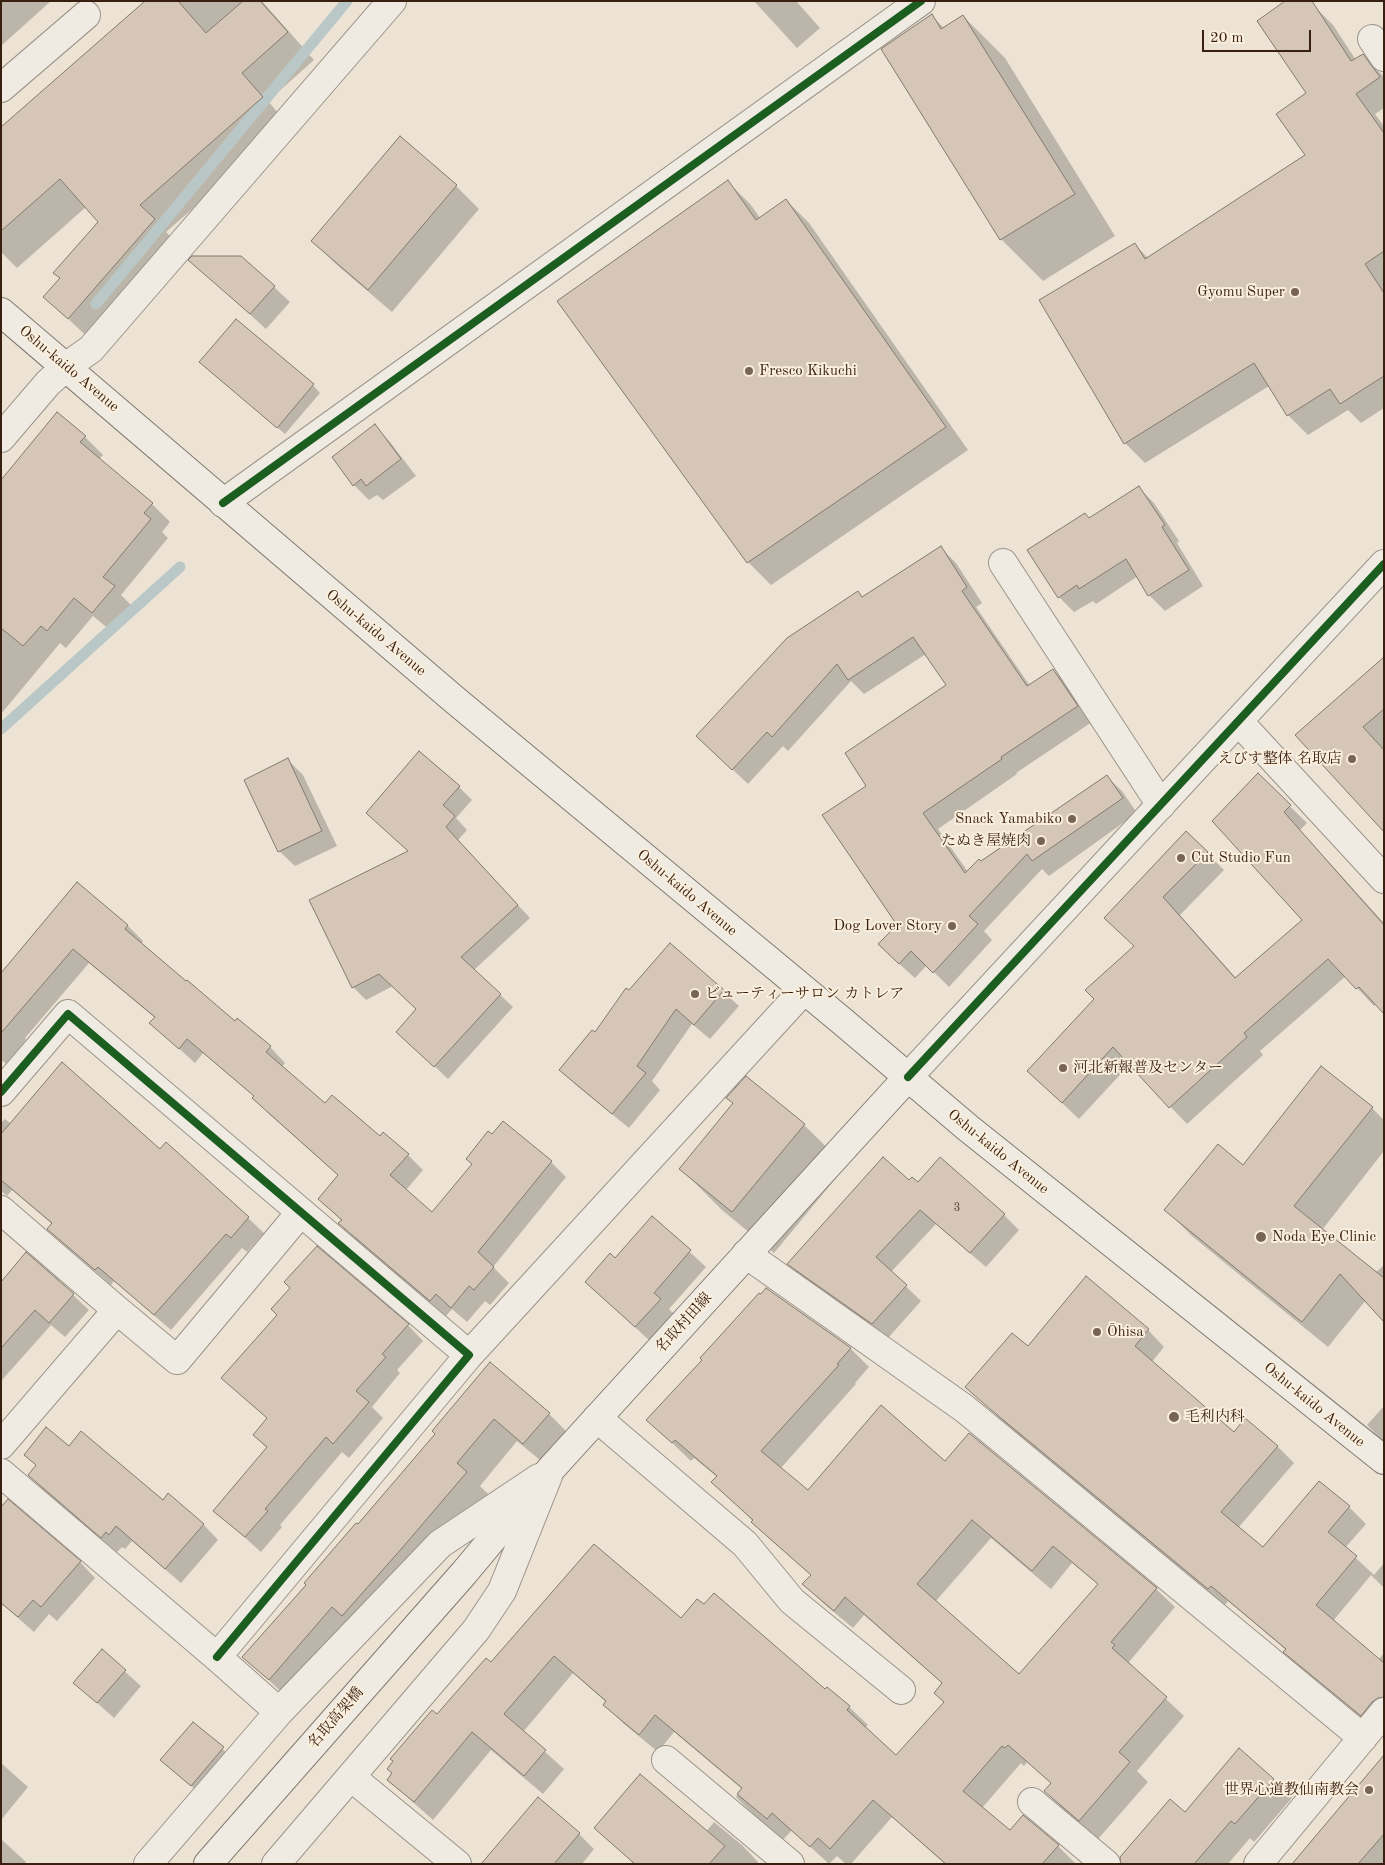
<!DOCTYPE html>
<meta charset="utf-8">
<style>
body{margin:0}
#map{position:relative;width:1385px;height:1865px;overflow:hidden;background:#ece3d4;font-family:"Old Standard TT",serif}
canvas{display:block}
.frame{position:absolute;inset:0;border:2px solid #391f10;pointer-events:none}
.scale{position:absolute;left:1202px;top:30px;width:109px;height:22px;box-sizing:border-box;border:2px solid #391f10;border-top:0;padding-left:6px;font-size:15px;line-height:18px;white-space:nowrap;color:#391f10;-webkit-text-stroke:4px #faeedc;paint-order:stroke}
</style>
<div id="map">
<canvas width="1385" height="1865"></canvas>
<div class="frame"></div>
<div class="scale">20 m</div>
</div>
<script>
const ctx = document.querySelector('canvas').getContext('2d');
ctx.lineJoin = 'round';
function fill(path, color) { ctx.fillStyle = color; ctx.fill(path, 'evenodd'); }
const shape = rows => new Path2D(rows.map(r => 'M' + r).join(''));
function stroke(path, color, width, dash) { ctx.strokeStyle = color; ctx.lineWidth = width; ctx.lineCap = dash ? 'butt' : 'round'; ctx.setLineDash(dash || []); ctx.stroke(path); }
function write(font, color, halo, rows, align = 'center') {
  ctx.font = font + ' "Old Standard TT","Noto Serif JP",serif'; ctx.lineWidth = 4; ctx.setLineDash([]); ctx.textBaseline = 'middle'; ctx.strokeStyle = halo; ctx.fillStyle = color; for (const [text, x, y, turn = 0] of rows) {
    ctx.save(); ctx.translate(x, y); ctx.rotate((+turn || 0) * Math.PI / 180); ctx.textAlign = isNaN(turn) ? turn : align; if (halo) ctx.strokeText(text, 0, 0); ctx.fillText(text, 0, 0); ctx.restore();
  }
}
const shadow = shape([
 [1,1,51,1,1,46],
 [147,1,262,1,314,60,268,101,288,125,166,232,181,247,96,345,45,297,61,279,100,222,86,207,17,268,1,252,1,129],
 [754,1,796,1,820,28,797,48],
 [1313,5,1333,25,1356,60,1363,55,1384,77,1384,108,1375,114,1384,126,1384,408,1361,423,1348,410,1308,435,1288,415,1269,386,1145,463,1125,443,1134,244,1148,258,1306,156,1308,94],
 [932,16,944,28,963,16,1005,58,1115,236,1043,281,1001,239,882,50],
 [728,182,751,205,760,218,786,200,809,223,968,450,771,585,748,562],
 [456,186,479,209,392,312,336,264,313,241],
 [190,260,274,287,290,302,266,329],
 [208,370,313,385,320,393,285,434],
 [375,426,390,442,416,476,383,500,377,495,369,500,354,485],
 [85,437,103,455,99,459,152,504,170,522,162,532,168,538,121,595,132,606,111,631,93,616,66,648,60,643,1,714,1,518],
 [1139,488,1154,503,1179,541,1177,543,1203,586,1165,611,1149,595,1138,576,1096,604,1093,601,1074,612,1059,597,1090,519],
 [941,548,956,563,982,603,976,607,1030,686,1053,670,1068,685,1092,722,1016,773,1017,774,938,829,968,872,1106,776,1122,791,1137,813,1049,876,1042,869,984,931,992,940,949,987,927,965,915,978,895,960,898,925,867,786,947,686,926,654,864,694,851,681,788,751,783,746,748,784,713,751,858,593,864,598],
 [1384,659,1384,830,1297,735],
 [288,760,303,775,337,846,295,866,279,851],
 [1258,775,1307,823,1300,830,1384,923,1384,1012,1376,1004,1374,1006,1346,976,1260,1051,1263,1055,1187,1124,1130,1064,1079,1119,1028,1071,1095,999,1136,947,1123,935,1207,853,1224,870,1180,915,1236,978,1304,920],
 [459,787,472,800,456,818,467,830,458,840,530,918,474,970,513,1007,448,1079,411,1044,418,1010,393,986,366,1000,353,987,409,852,367,813],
 [77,884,128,926,143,941,141,944,235,1023,270,1047,285,1063,282,1067,325,1105,408,1155,423,1170,406,1190,433,1214,551,1162,566,1177,493,1267,509,1283,490,1305,485,1301,467,1322,452,1309,446,1316,355,1239,340,1223,342,1221,319,1199,339,1176,269,1114,254,1098,255,1097,203,1053,195,1063,151,1023,155,1018,89,963,25,1038,26,1040,6,1064,3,1061,1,1063,1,975],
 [670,944,739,1006,710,1039,692,1024,652,1081,660,1090,629,1128,576,1085,561,1070,596,1034,629,992],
 [734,1104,804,1125,846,1166,774,1253,722,1210,681,1169],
 [1372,1108,1384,1120,1384,1151,1322,1230,1375,1273,1384,1265,1384,1320,1366,1300,1328,1347,1192,1236,1166,1210,1243,1167],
 [5,1119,11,1124,160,1151,248,1218,264,1233,247,1252,242,1248,171,1330,114,1281,111,1285,64,1244,48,1229,52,1224,12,1190,7,1196,1,1191,1,1123],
 [909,1182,918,1184,1004,1215,1019,1230,986,1267,936,1224,891,1272,921,1301,888,1338,804,1279,789,1264],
 [652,1217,706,1267,669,1309,675,1315,651,1342,586,1282,616,1259],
 [317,1248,408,1325,423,1341,397,1370,400,1373,372,1407,383,1418,349,1458,342,1452,280,1525,282,1527,261,1552,215,1511,268,1449,254,1435,268,1419,223,1378,278,1315,292,1288],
 [1,1284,73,1295,89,1310,65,1337,51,1325,2,1380],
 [767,1289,851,1349,869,1367,855,1383,856,1384,780,1469,808,1492,945,1463,970,1435,1156,1589,1175,1607,1129,1662,1132,1665,1131,1666,1184,1716,1137,1771,1148,1782,1098,1839,1064,1810,1045,1791,1052,1784,1027,1762,1024,1766,1021,1763,982,1808,1010,1831,1058,1846,1076,1864,945,1864,892,1817,851,1864,846,1864,837,1856,829,1864,792,1830,783,1840,754,1815,736,1797,742,1789,674,1732,658,1752,623,1723,605,1705,607,1703,573,1673,523,1732,564,1769,543,1794,491,1750,433,1820,388,1780,437,1716,491,1664,681,1620,826,1690,849,1707,868,1725,865,1728,897,1757,945,1702,943,1684,864,1615,853,1628,823,1603,804,1584,812,1576,771,1540,752,1522,753,1521,713,1482,717,1477,694,1458,691,1461,667,1438],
 [991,1538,1051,1589,1072,1563,1099,1585,1019,1675,935,1602],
 [1148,1330,1164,1347,1151,1363,1234,1433,1277,1446,1294,1463,1238,1528,1263,1549,1349,1507,1366,1524,1345,1548,1374,1575,1384,1563,1384,1588,1371,1575,1333,1621,1378,1660,1384,1653,1384,1724,1378,1731,1302,1668,1285,1652,1286,1650,1228,1601,1225,1605,1008,1426,984,1403,1028,1348],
 [491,1364,549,1414,572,1437,547,1466,517,1441,480,1486,489,1495,292,1702,244,1657,437,1434],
 [1384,1406,1384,1442,1367,1425],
 [69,1447,203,1524,218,1540,181,1583,132,1541,125,1549,122,1547,117,1552,45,1491,29,1475,37,1466],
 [1,1509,80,1562,95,1578,57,1621,49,1614,34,1632,1,1603],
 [102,1651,141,1686,114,1718,75,1683],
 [193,1723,239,1764,207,1800,162,1760],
 [1239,1750,1292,1798,1254,1842,1250,1838,1228,1864,1122,1864,1185,1814],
 [1384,1757,1384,1864,1294,1864],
 [1,1763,28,1787,1,1820],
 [714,1822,743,1846,758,1862,757,1864,634,1864,596,1828,706,1832],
 [579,1834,594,1849,582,1864,483,1864],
 [1,1839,26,1862,24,1864,1,1864]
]);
const stream = shape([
 [96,304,347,1],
 [1,729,180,567]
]);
const building = shape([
 [145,1,178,1,206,33,243,1,260,1,288,32,242,73,263,97,140,205,155,219,68,319,43,297,60,278,53,273,98,222,60,179,1,231,1,127,145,1],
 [1285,1,1312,1,1351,61,1363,54,1380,77,1356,94,1384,133,1384,251,1365,264,1384,293,1384,376,1340,404,1330,389,1287,416,1254,363,1124,444,1039,300,1135,243,1145,259,1305,155,1276,114,1306,93,1257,21,1285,1],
 [932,14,941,29,963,15,1075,194,1000,240,881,49,932,14],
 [400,136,457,185,368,290,311,241,400,136],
 [728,180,756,220,786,199,946,427,747,563,557,301,728,180],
 [192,256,241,256,275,286,250,314,188,260,192,256],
 [236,319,314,384,277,428,199,362,236,319],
 [57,412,86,436,80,442,153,503,144,513,151,519,103,577,115,586,92,613,74,598,47,631,41,626,23,646,1,628,1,480,57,412],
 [375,424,401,459,366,486,361,479,353,486,332,457,375,424],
 [1139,486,1165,525,1162,527,1189,570,1148,596,1126,559,1079,589,1077,585,1058,598,1027,550,1085,513,1089,518,1139,486],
 [941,546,967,587,962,591,1027,686,1053,669,1078,706,1001,757,1002,759,923,813,965,873,979,859,981,861,1107,775,1123,798,1032,861,1027,854,969,916,978,924,933,973,911,951,899,964,878,944,897,925,822,815,866,786,845,753,946,685,913,637,848,680,837,664,772,737,767,732,732,770,696,736,787,638,858,591,862,597,941,546],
 [1384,657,1384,709,1363,727,1384,750,1384,832,1295,735,1384,657],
 [419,751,460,786,443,805,455,816,446,827,518,905,461,957,501,994,434,1067,396,1032,416,1009,379,974,352,988,309,900,408,851,366,813,419,751],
 [288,758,322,831,278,852,244,780,288,758],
 [1258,773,1291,805,1284,812,1384,925,1384,1014,1359,987,1356,989,1328,959,1244,1033,1247,1037,1169,1108,1113,1047,1062,1103,1027,1071,1094,999,1085,990,1134,946,1104,918,1186,831,1208,852,1163,897,1235,978,1302,920,1212,821,1258,773],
 [77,882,128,925,125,929,186,981,187,980,235,1021,237,1018,271,1046,266,1052,325,1103,332,1095,380,1136,383,1132,409,1154,390,1175,432,1212,472,1164,466,1159,488,1131,492,1134,503,1121,552,1161,478,1252,494,1267,474,1290,469,1286,451,1308,436,1294,430,1301,338,1223,342,1220,318,1199,338,1175,252,1098,254,1096,187,1039,179,1049,149,1023,155,1017,73,949,1,1033,1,973,77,882],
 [670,943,724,990,694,1025,676,1009,637,1066,646,1073,612,1114,559,1070,592,1030,595,1032,626,988,629,990,670,943],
 [62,1062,160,1149,166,1142,249,1217,231,1238,226,1234,154,1315,98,1267,95,1270,47,1229,52,1223,1,1180,1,1134,62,1062],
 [1321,1066,1373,1107,1294,1206,1384,1278,1384,1322,1340,1274,1302,1322,1164,1210,1218,1144,1243,1165,1321,1066],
 [746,1076,805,1124,732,1212,679,1169,733,1103,726,1098,746,1076],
 [883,1157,909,1180,912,1177,918,1182,940,1157,1005,1214,970,1253,920,1210,876,1257,907,1285,872,1324,787,1264,883,1157],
 [652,1216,691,1250,654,1293,661,1299,635,1327,585,1282,610,1253,615,1258,652,1216],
 [317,1246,409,1324,382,1354,386,1357,356,1391,369,1402,333,1444,326,1437,265,1509,268,1511,245,1537,213,1511,267,1447,253,1435,267,1418,221,1378,277,1315,271,1309,290,1288,284,1282,317,1246],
 [26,1252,74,1294,49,1323,35,1310,1,1348,1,1282,26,1252],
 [1086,1276,1149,1329,1135,1346,1234,1432,1245,1418,1278,1446,1221,1512,1263,1547,1319,1481,1350,1506,1328,1532,1357,1556,1316,1605,1384,1663,1384,1697,1378,1698,1372,1702,1361,1716,1283,1652,1286,1649,1211,1586,1208,1589,990,1409,965,1387,1012,1333,1028,1346,1086,1276],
 [766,1288,851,1348,837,1364,839,1365,761,1451,808,1490,881,1405,945,1461,969,1433,1157,1588,1111,1642,1115,1645,1112,1648,1167,1697,1119,1752,1130,1762,1079,1821,1044,1791,1051,1783,1008,1745,1005,1748,1002,1746,963,1791,1010,1830,1023,1815,1059,1845,1042,1864,946,1864,873,1800,830,1849,818,1838,810,1847,772,1813,767,1819,737,1794,742,1788,655,1715,639,1735,603,1705,606,1701,554,1656,504,1714,546,1750,524,1776,472,1732,414,1802,387,1780,392,1773,387,1769,393,1761,390,1759,432,1710,437,1714,486,1658,491,1662,594,1544,681,1618,697,1599,704,1604,714,1593,825,1689,827,1687,850,1706,847,1710,896,1755,944,1702,934,1693,942,1683,931,1673,845,1597,834,1611,802,1584,811,1575,751,1522,753,1520,711,1482,717,1476,675,1440,672,1443,646,1420,702,1360,700,1358,759,1293,761,1294,766,1288],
 [972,1520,1032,1571,1053,1546,1098,1584,1019,1674,917,1584,972,1520],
 [490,1362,550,1413,523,1444,494,1419,457,1463,467,1472,403,1547,342,1616,332,1607,269,1680,242,1657,306,1585,304,1583,356,1523,358,1524,435,1434,432,1431,490,1362],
 [46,1427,69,1446,81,1431,163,1500,168,1493,204,1524,165,1569,116,1526,109,1535,106,1532,101,1538,28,1475,36,1465,24,1455,46,1427],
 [8,1499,81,1561,41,1607,33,1600,18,1617,1,1603,1,1507,8,1499],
 [102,1649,126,1670,97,1703,73,1683,102,1649],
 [193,1722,224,1747,191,1786,160,1760,193,1722],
 [1239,1748,1274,1779,1235,1824,1231,1821,1194,1864,1121,1864,1120,1857,1170,1799,1185,1812,1239,1748],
 [1384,1755,1384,1834,1358,1864,1292,1864,1384,1755],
 [640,1774,725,1846,709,1864,635,1864,594,1828,640,1774],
 [538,1797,580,1833,554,1864,481,1864,538,1797]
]);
const minor = shape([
 [1372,39,1384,57],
 [1,88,86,15],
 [1,438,48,383,67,366],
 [223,503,921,1],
 [1003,563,1161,805],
 [1239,722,1384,879],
 [1,1092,68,1014,469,1355,217,1657],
 [1,1210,117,1310,1,1445],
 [746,1254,965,1409,1363,1738],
 [117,1310,177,1360,301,1212],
 [469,1355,804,990],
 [597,1418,745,1544,792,1601,901,1690],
 [1,1473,217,1657,279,1712],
 [666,1760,790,1864],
 [351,1777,457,1864],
 [1032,1802,1106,1864],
 [148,1864,279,1712,440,1544,539,1478],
 [276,1864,476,1630,502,1591,548,1476],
 [1258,1864,1384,1712]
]);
const tertiary = shape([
 [67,366,91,349,392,1],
 [908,1077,1384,564]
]);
const secondary = shape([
 [1,312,456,701,842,1021,968,1128,1384,1460],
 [208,1864,464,1573,550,1470,908,1077]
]);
const cycleway = shape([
 [223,503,921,1],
 [908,1077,1384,564],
 [1,1092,68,1014,469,1355,217,1657]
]);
const markers = [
 [1295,292,5,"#786455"],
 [749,371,5,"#786455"],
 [1352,759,5,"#786455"],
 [1072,819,5,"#786455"],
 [1041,841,5,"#786455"],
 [1181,858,5,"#786455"],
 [952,926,5,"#786455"],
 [695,994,5,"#786455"],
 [1063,1068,5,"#786455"],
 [1261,1237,6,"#786455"],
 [1097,1332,5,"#786455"],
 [1174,1417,6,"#786455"],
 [1369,1790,5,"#786455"]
];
const numberNames = [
 ["3",957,1208]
];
const poiNames = [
 ["Gyomu Super",1285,292,"right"],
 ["Fresco Kikuchi",759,371],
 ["えびす整体 名取店",1342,759,"right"],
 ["Snack Yamabiko",1062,819,"right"],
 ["たぬき屋焼肉",1031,841,"right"],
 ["Cut Studio Fun",1191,858],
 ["Dog Lover Story",942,926,"right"],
 ["ビューティーサロン カトレア",705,994],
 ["河北新報普及センター",1073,1068],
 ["Noda Eye Clinic",1272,1237],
 ["Ōhisa",1107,1332],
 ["毛利内科",1185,1417],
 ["世界心道教仙南教会",1359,1790,"right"]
];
const streetNames = [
 ["Oshu-kaido Avenue",69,369,40],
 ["Oshu-kaido Avenue",376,633,40],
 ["Oshu-kaido Avenue",687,893,40],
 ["Oshu-kaido Avenue",998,1152,39],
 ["名取村田線",684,1323,-48],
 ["Oshu-kaido Avenue",1314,1405,39],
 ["名取高架橋",336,1718,-49]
];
fill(shadow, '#0003');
stroke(stream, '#b9c8c7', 11);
fill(building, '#d6c6b8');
stroke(building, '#82796f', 1);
stroke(minor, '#9c9389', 30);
stroke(tertiary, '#9c9389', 30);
stroke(secondary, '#82796f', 30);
stroke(minor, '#efebe3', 28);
stroke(tertiary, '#efebe3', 28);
stroke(secondary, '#efebe3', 28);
stroke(cycleway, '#1b5e20', 8);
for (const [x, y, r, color] of markers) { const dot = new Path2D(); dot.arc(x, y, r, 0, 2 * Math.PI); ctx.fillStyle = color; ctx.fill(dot); stroke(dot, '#faeedc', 2); }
write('12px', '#60493a', null, numberNames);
write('15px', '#391f10', '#faeedc', poiNames, 'left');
write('15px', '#391f10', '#faeedc', streetNames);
</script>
